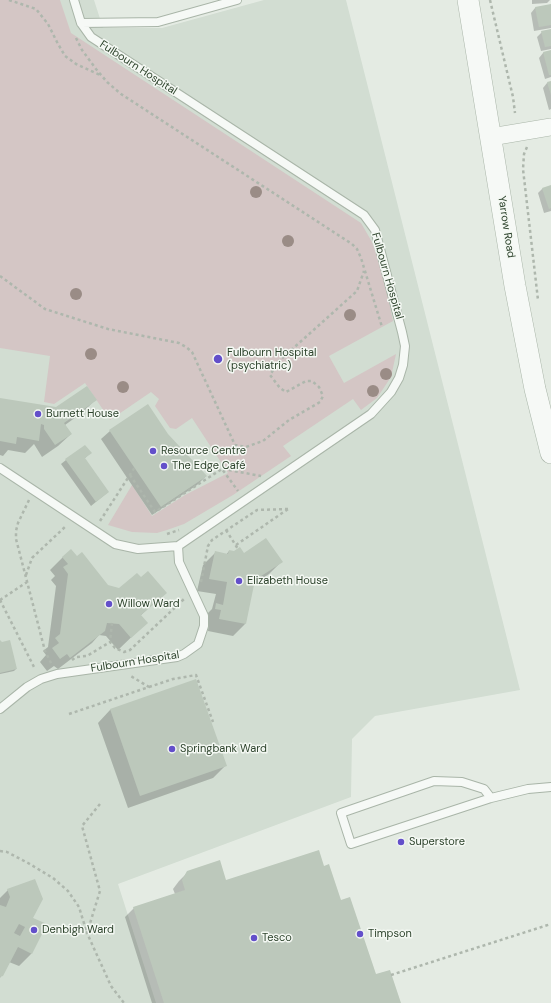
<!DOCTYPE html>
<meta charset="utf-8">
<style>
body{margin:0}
canvas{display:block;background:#e4ebe3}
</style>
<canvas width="551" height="1003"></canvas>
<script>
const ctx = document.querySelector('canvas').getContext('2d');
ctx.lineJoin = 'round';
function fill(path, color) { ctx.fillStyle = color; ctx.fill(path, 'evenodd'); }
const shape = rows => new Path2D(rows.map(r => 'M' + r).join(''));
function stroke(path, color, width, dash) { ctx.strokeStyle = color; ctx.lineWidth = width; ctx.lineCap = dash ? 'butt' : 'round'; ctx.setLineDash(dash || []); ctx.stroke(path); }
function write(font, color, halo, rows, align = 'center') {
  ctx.font = font + ' "DM Sans",sans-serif'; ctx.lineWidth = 3; ctx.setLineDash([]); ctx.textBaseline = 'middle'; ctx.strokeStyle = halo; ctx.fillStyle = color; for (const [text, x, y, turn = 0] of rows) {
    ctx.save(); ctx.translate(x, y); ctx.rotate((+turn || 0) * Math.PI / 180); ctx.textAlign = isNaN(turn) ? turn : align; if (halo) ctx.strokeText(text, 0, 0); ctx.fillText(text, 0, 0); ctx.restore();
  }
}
const built = shape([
 [0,0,94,0,103,28,162,28,264,0,346,0,520,690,375,716,352,739,351,797,118,884,156,1003,0,1003]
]);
const green = shape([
 [0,0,60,0,71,33,361,223,372,242,384,277,393,321,329,356,344,383,396,354,391,377,377,398,361,410,353,399,283,446,291,456,233,495,184,524,167,530,157,533,132,532,108,525,132,485,152,516,185,495,228,473,192,418,176,429,170,428,155,406,159,399,151,392,110,420,85,383,54,404,44,402,50,356,0,348]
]);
const shadow = shape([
 [532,0,550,0,547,3,532,4],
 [551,5,551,28,534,31,531,13,535,8],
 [551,30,551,49,541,51,537,37,542,32],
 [551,51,551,77,545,79,539,58,543,53],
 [551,82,551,109,549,110,543,88,547,83],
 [551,186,551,211,544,213,538,193,542,189],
 [0,399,56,409,95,400,83,412,65,425,71,434,58,446,42,457,34,444,25,453,8,450,3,456,0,455],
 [110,431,167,435,206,476,197,485,152,515,101,439],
 [90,453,84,459,108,492,91,506,61,464,66,460],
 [229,551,281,562,269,574,253,585,245,624,233,636,208,631,209,622,203,621,204,617,212,609,216,594,197,591,203,565,215,553,226,555],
 [63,557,108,586,120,589,165,593,140,616,146,623,118,650,106,636,99,635,92,643,58,669,54,666,47,671,40,662,46,655,43,651,48,647,56,586,51,580,55,576,50,570],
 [0,642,2,643,16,669,14,671,0,674],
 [196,681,225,766,213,778,128,808,98,723,110,710],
 [323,867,375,975,400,1003,152,1003,125,917,134,908,175,894,173,889,179,881,188,872,226,881],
 [8,890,32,918,45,925,31,954,19,966,9,962,0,978,0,898]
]);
const building = shape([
 [551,4,551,25,539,27,535,7],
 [551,29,551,46,545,47,541,31],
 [551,50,551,75,549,75,543,52],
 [551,81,551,95,547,82],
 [551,185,551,208,549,209,542,188],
 [87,386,97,400,64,423,72,434,55,445,44,429,44,425,41,424,39,441,17,437,16,444,0,441,0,398,56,407],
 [148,404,168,434,207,476,161,507,109,430],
 [85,445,92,453,85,458,109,492,96,502,65,459],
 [266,538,283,562,255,580,246,624,219,619,221,610,215,609,216,603,223,605,227,582,209,579,215,551,228,554,229,550,234,551,240,547,244,553],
 [71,549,77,556,82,552,108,585,119,588,137,573,141,577,148,571,167,593,141,615,148,623,131,638,119,624,107,623,105,631,70,658,67,654,60,659,52,648,59,643,55,638,60,634,68,574,63,567,68,564,62,557],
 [0,640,2,642,10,640,17,669,0,673],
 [196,679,227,766,140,796,110,709],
 [319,850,324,866,329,864,341,900,350,897,376,974,390,970,401,1003,164,1003,133,907,185,890,182,880,187,871,220,860,226,880],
 [35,879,43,899,33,918,47,924,32,954,18,947,3,976,0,977,0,905,6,907,10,897,7,889],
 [19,924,25,927,20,936,14,933]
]);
const path = shape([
 [9,0,36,9,48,24,57,42,65,56,76,64,100,75],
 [490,0,513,97,515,113],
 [76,38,82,50,96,69,107,82,121,94,352,244,357,249,361,258,382,327],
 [527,147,524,154,523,169,538,300],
 [0,276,45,309,108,329,179,343,186,347,192,352,235,445,246,447,263,441,289,420,320,402,323,396,319,387,312,381,306,381,286,392,280,388,270,375,279,361,357,291,364,271],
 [223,469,261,476],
 [130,475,155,512,222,469,238,491],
 [29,500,18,523,16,531,16,539,45,651,52,665],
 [100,521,135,467],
 [226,530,238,549],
 [167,534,179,530],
 [236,545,288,509],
 [26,575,32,558,66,526],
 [201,582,208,546,212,540,257,510,288,509],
 [0,600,34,667],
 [0,600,27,582],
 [112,623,110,642,115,648,124,652,130,650,184,599],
 [72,660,76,657,87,656,110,642],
 [149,687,173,679,196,675,213,722],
 [69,714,149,687,129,675],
 [100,804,82,826,100,891,87,933,111,986,124,1003],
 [0,851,7,852,28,863,53,878,68,891,79,907,87,933],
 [391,975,551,924]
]);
const service = shape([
 [81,23,158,22,237,0],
 [0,468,115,544,138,549,178,546,371,414,391,392,399,378,403,365,405,346,402,332,375,230,364,215,91,37,81,23,74,0],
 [0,709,27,687,41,679,57,674,177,657,184,654,198,644,204,626,204,616,179,562,178,546],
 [491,798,484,789,462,782,434,781,341,813,351,844,491,798,528,789,551,787]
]);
const minor = shape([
 [491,137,551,127]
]);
const tertiary = shape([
 [468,0,515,286,535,389,551,453]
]);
const trees = [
 [256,192],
 [288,241],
 [76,294],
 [350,315],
 [91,354],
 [386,374],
 [123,387],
 [373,391]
];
const markers = [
 [218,359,5,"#634fca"],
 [38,414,4,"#634fca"],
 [153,451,4,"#634fca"],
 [164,466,4,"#634fca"],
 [239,581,4,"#634fca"],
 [109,604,4,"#634fca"],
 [172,749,4,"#634fca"],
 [401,842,4,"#634fca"],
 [34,930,4,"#634fca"],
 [360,934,4,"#634fca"],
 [254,938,4,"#634fca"]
];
const streetNames = [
 ["Fulbourn Hospital",138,68,33],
 ["Yarrow Road",506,227,81],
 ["Fulbourn Hospital",387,276,74],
 ["Fulbourn Hospital",135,662,-9]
];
const poiNames = [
 ["Fulbourn Hospital",227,353],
 ["(psychiatric)",227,366],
 ["Burnett House",46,414],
 ["Resource Centre",161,451],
 ["The Edge Café",172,466],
 ["Elizabeth House",247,581],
 ["Willow Ward",117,604],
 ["Springbank Ward",180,749],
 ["Superstore",409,842],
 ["Denbigh Ward",42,930],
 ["Timpson",368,934],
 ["Tesco",262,938]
];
fill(built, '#d2ddd2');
fill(green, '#d4c6c5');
fill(shadow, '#0003');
fill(building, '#bcc8bb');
stroke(service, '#a9b5a8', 10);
stroke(minor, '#a9b5a8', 18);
stroke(tertiary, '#a9b5a8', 22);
stroke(path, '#aeb7ad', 2.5, [3, 3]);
stroke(service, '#f6f9f6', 8);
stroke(minor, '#f6f9f6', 17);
stroke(tertiary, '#f6f9f6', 21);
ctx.fillStyle = '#9a8c86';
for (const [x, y] of trees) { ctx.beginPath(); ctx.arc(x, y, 6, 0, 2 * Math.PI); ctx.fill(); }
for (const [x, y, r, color] of markers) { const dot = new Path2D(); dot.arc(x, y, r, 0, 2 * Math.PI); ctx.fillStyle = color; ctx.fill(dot); stroke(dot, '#f4f8f3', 1.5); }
write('11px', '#2d432c', '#f4f8f3', streetNames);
write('11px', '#2d432c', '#f4f8f3', poiNames, 'left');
</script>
